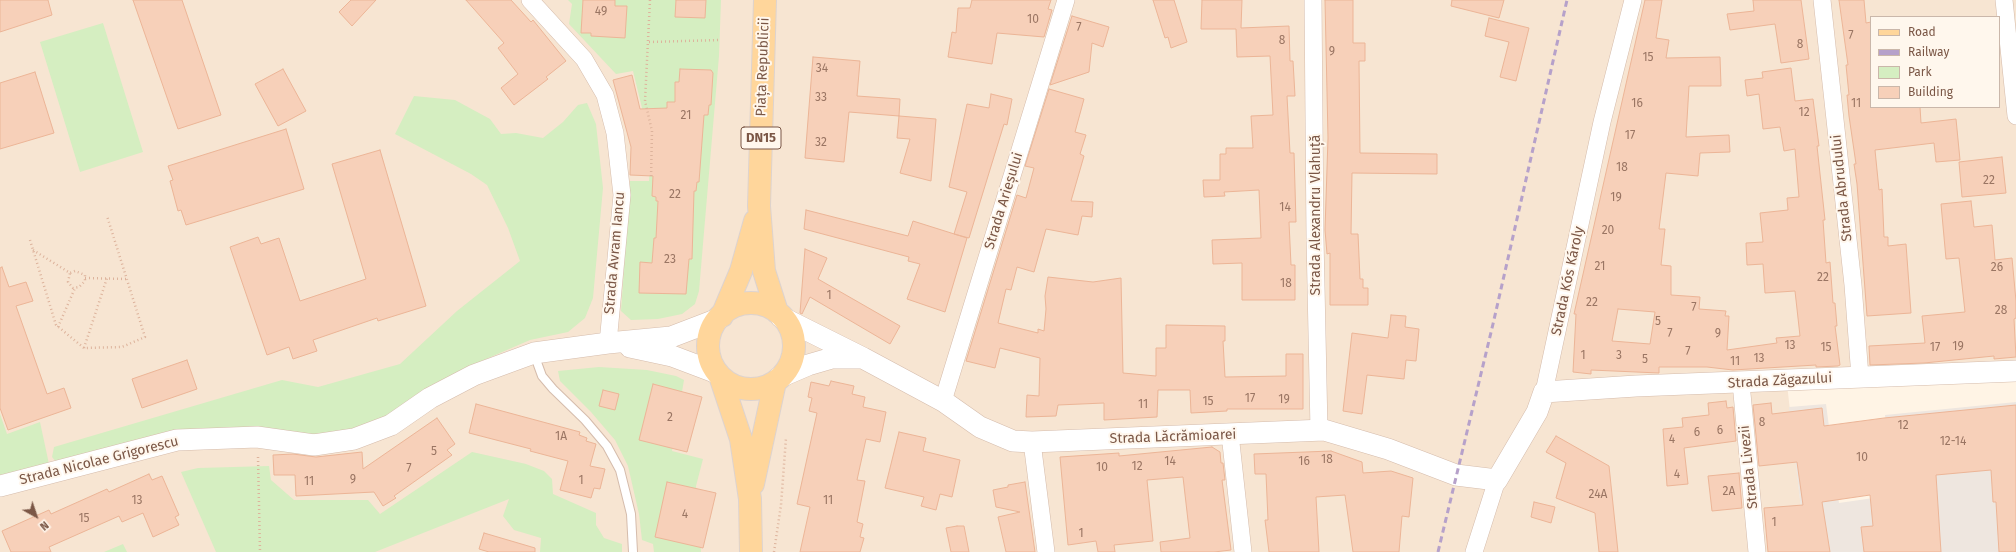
<!DOCTYPE html>
<meta charset="utf-8">
<style>
body{margin:0}
#map{position:relative;width:2016px;height:552px;overflow:hidden;background:#fff4e5;font-family:"Fira Sans",sans-serif}
canvas{display:block}
.legend{position:absolute;left:1870px;top:16px;width:130px;height:92px;box-sizing:border-box;background:#fff7ed;border:1px solid #cab7aa;margin:0;padding:5px 7px;list-style:none;font-size:12px;color:#7b5746}
.legend li{display:flex;align-items:center;gap:8px;height:20px}
.legend b{width:20px;border:1px solid #cab7aa}
.north{position:absolute;left:16px;top:496px;width:40px;height:40px;-webkit-text-stroke:3px #fff7ed;paint-order:stroke;rotate:140deg;font-size:11px;font-weight:700;line-height:16px;text-align:center;color:#7b5746}
.north::after{content:'';display:block;margin:auto;width:14px;height:18px;background:#7b5746;clip-path:polygon(50% 0,100% 100%,50% 72%,0 100%)}
</style>
<div id="map">
<canvas width="2016" height="552"></canvas>
<ul class="legend">
<li><b style="height:5px;background:#ffd69b"></b>Road</li>
<li><b style="height:5px;background:#b6a1ca"></b>Railway</li>
<li><b style="height:11px;background:#d5eec1"></b>Park</li>
<li><b style="height:11px;background:#f7d0b9"></b>Building</li>
</ul>
<div class="north">N</div>
</div>
<script>
const ctx = document.querySelector('canvas').getContext('2d');
ctx.lineJoin = 'round';
function fill(path, color) { ctx.fillStyle = color; ctx.fill(path, 'evenodd'); }
const shape = rows => new Path2D(rows.map(r => 'M' + r).join(''));
function stroke(path, color, width, dash) { ctx.strokeStyle = color; ctx.lineWidth = width; ctx.lineCap = dash ? 'butt' : 'round'; ctx.setLineDash(dash || []); ctx.stroke(path); }
function write(font, color, halo, rows, align = 'center') {
  ctx.font = font + ' "Fira Sans",sans-serif'; ctx.lineWidth = 4; ctx.setLineDash([]); ctx.textBaseline = 'middle'; ctx.strokeStyle = halo; ctx.fillStyle = color; for (const [text, x, y, turn = 0] of rows) {
    ctx.save(); ctx.translate(x, y); ctx.rotate((+turn || 0) * Math.PI / 180); ctx.textAlign = isNaN(turn) ? turn : align; if (halo) ctx.strokeText(text, 0, 0); ctx.fillText(text, 0, 0); ctx.restore();
  }
}
const residential = shape([
 [0,0,2016,0,2016,373,1787,384,1806,552,0,552],
 [1871,17,1999,17,1999,107,1871,107]
]);
const industrial = shape([
 [2016,402,2016,552,1806,552,1789,407,1826,404,1839,503,1894,495,1885,415]
]);
const green = shape([
 [568,0,721,0,719,56,699,291,695,304,682,314,658,319,631,320,621,311,630,181,649,181,651,145,633,71,616,74,569,24,572,4],
 [103,23,143,152,80,172,40,42],
 [414,96,455,100,490,119,501,134,516,133,543,138,563,122,578,105,587,103,596,124,603,188,593,298,585,318,568,332,530,340,470,366,388,420,352,432,315,437,259,429,58,464,52,457,54,447,282,380,318,387,400,364,457,311,520,261,508,228,487,185,471,174,395,134],
 [599,367,647,370,676,376,684,380,672,451,703,459,696,486,701,552,654,552,653,544,642,540,639,514,628,466,615,440,591,412,560,381,558,371],
 [0,414,7,434,40,422,49,464,0,475],
 [472,452,526,464,544,471,552,479,553,494,596,513,596,525,604,538,622,544,622,552,540,552,541,538,514,530,503,516,509,499,375,552,216,552,181,472,198,468,269,466,271,480,294,500,368,500,380,514],
 [123,544,127,552,104,552]
]);
const building = shape([
 [0,0,48,0,52,15,0,32,0,0],
 [133,0,182,0,221,115,178,129,133,0],
 [351,0,376,0,352,26,339,12,351,0],
 [466,0,511,0,531,22,533,20,566,61,546,77,548,79,514,105,501,88,518,74,498,48,504,43,466,0],
 [583,0,615,0,615,6,627,6,625,38,591,36,591,33,581,33,583,0],
 [676,0,706,0,705,18,675,17,676,0],
 [972,0,1051,0,1048,9,1052,10,1044,37,997,33,992,64,948,57,952,32,956,33,958,8,970,8,972,0],
 [1153,0,1174,0,1187,42,1171,48,1168,37,1165,38,1153,0],
 [1202,0,1242,0,1241,28,1289,26,1290,61,1293,61,1295,96,1287,96,1290,153,1294,153,1296,222,1289,222,1291,265,1295,265,1295,300,1242,300,1242,263,1213,264,1212,240,1261,238,1259,190,1224,192,1225,196,1204,197,1203,180,1220,180,1220,154,1226,154,1226,148,1253,148,1251,116,1273,115,1270,56,1237,57,1236,29,1201,29,1202,0],
 [1325,0,1353,0,1353,43,1365,43,1365,61,1359,61,1360,153,1437,154,1437,174,1352,173,1351,234,1358,234,1360,279,1363,279,1363,288,1368,288,1368,305,1330,305,1330,253,1327,254,1325,230,1328,138,1325,0],
 [1452,0,1504,0,1499,18,1451,6,1452,0],
 [1645,0,1662,0,1656,38,1669,40,1666,58,1720,57,1721,86,1689,86,1686,137,1729,135,1730,152,1700,153,1698,176,1666,173,1659,229,1665,229,1661,265,1671,266,1671,295,1700,297,1699,309,1726,311,1725,316,1729,316,1727,350,1777,343,1776,338,1800,336,1795,291,1765,293,1763,264,1747,265,1746,243,1763,242,1760,213,1788,210,1787,198,1799,197,1795,149,1784,151,1780,127,1763,129,1759,94,1747,96,1745,80,1763,78,1762,72,1791,68,1795,101,1813,99,1819,146,1817,146,1825,220,1823,220,1826,263,1830,262,1833,303,1835,303,1837,326,1835,326,1840,365,1838,366,1816,367,1816,365,1733,370,1707,367,1659,367,1659,373,1591,370,1591,374,1573,372,1576,314,1574,314,1645,0],
 [1618,309,1655,312,1650,344,1612,341,1618,309],
 [1753,0,1801,0,1809,59,1781,63,1775,24,1730,30,1727,14,1754,11,1753,0],
 [1839,0,1864,0,1866,23,1871,22,1871,107,1920,107,1921,123,1956,119,1960,160,1936,162,1934,143,1875,150,1879,190,1882,189,1884,237,1888,237,1888,246,1906,244,1911,313,1867,316,1857,184,1854,164,1856,164,1849,116,1847,95,1849,95,1846,65,1848,65,1839,0],
 [1072,16,1109,27,1103,47,1092,43,1089,72,1050,85,1072,16],
 [1489,18,1529,28,1516,81,1500,77,1509,42,1485,36,1489,18],
 [813,57,860,61,857,96,900,99,899,116,849,112,844,162,805,158,813,57],
 [283,69,306,111,278,126,255,84,283,69],
 [680,69,711,70,713,73,711,105,709,105,708,115,704,115,699,182,697,182,696,191,694,191,692,259,689,259,686,294,639,293,640,262,652,263,654,238,656,238,658,201,656,201,656,197,652,196,653,176,630,175,631,147,613,80,632,75,640,109,667,108,667,102,675,102,675,82,679,82,680,69],
 [35,72,54,133,0,149,0,83,35,72],
 [1049,89,1084,99,1075,132,1086,135,1080,154,1084,156,1071,201,1093,202,1092,217,1082,216,1078,235,1046,229,1034,272,1017,267,1011,290,1006,289,998,323,1038,333,1038,329,1044,331,1046,309,1045,296,1048,277,1093,282,1121,278,1123,373,1156,376,1156,348,1166,348,1166,325,1225,326,1225,341,1223,341,1225,377,1286,376,1286,354,1303,354,1303,409,1227,409,1227,411,1191,413,1190,390,1158,390,1157,417,1104,420,1104,403,1058,405,1056,416,1026,417,1027,395,1039,396,1040,358,1000,348,995,368,966,361,1017,195,1026,198,1034,168,1025,166,1049,89],
 [991,94,1012,99,1007,125,1004,124,969,238,954,234,967,192,949,187,967,104,989,108,991,94],
 [899,116,936,119,931,181,900,173,910,139,897,138,899,116],
 [286,129,304,189,186,225,181,210,178,211,170,181,173,180,168,166,286,129],
 [380,150,426,306,378,321,377,318,313,340,317,351,293,359,289,347,267,355,230,247,258,237,261,244,279,238,300,301,366,279,332,164,380,150],
 [2002,157,2006,193,1962,197,1959,162,2002,157],
 [1971,201,1974,227,1992,225,1995,260,2012,258,2016,301,2016,318,2014,319,2016,357,1994,359,1994,356,1924,363,1870,365,1869,346,1925,343,1922,316,1965,312,1959,258,1946,259,1941,204,1971,201],
 [806,210,908,236,913,221,967,238,945,312,907,299,920,264,908,261,909,257,804,229,806,210],
 [805,249,827,258,818,279,900,326,890,344,810,297,802,314,800,313,805,249],
 [2,267,9,287,26,282,33,301,16,306,47,394,64,388,71,408,8,430,0,408,0,268,2,267],
 [1391,315,1406,316,1405,327,1419,329,1416,361,1406,360,1404,379,1367,375,1362,414,1343,411,1352,333,1388,338,1391,315],
 [187,360,197,389,142,408,132,379,187,360],
 [831,381,854,386,852,394,865,397,863,407,886,412,880,442,866,439,857,480,865,481,857,522,863,524,860,537,864,538,860,552,800,552,810,507,797,504,817,413,809,411,812,398,808,397,811,382,829,386,831,381],
 [653,384,702,397,687,452,639,440,653,384],
 [603,390,619,394,615,410,599,406,603,390],
 [1726,401,1727,408,1733,407,1736,441,1684,448,1688,484,1667,486,1663,429,1683,427,1682,418,1709,415,1708,403,1726,401],
 [1771,403,1772,414,1822,408,1824,426,1884,418,2016,405,2016,552,1999,552,1996,502,1993,502,1991,470,1936,475,1941,552,1864,552,1861,527,1873,526,1870,495,1822,502,1830,552,1768,552,1764,508,1803,505,1797,462,1759,466,1753,405,1771,403],
 [476,404,580,432,579,435,587,438,586,441,596,444,590,466,605,469,600,489,594,488,591,498,560,490,568,461,530,451,531,449,469,433,476,404],
 [437,418,455,444,447,450,452,455,394,496,396,498,383,506,374,492,296,496,295,475,274,475,273,455,293,454,316,457,362,452,363,469,437,418],
 [899,432,926,438,923,451,960,460,952,497,940,494,936,510,921,506,924,497,885,488,899,432],
 [1556,436,1609,466,1618,552,1599,552,1595,513,1556,498,1566,463,1546,452,1556,436],
 [1212,447,1220,452,1221,463,1223,463,1225,480,1222,480,1231,550,1214,552,1161,552,1160,542,1190,538,1183,477,1147,480,1153,541,1114,545,1115,552,1098,552,1096,541,1068,545,1060,457,1119,453,1119,456,1212,447],
 [1331,451,1362,462,1363,473,1391,471,1413,478,1409,517,1402,516,1399,552,1353,552,1345,495,1316,497,1319,552,1269,552,1265,520,1268,520,1266,474,1255,474,1254,454,1331,451],
 [1739,473,1742,508,1712,511,1708,476,1739,473],
 [149,474,152,480,162,476,179,515,175,517,179,525,153,537,143,513,122,522,119,516,49,547,51,552,11,552,2,531,49,510,51,514,107,489,109,492,149,474],
 [667,482,716,493,703,548,655,537,667,482],
 [1025,482,1035,552,1006,552,998,517,1020,512,996,507,993,490,1008,487,1008,485,1025,482],
 [1534,502,1555,507,1551,523,1531,517,1534,502],
 [957,526,964,526,969,552,951,552,946,528,957,526],
 [484,533,535,548,535,552,489,552,479,549,484,533]
]);
const path = shape([
 [650,0,645,101,652,131,651,179],
 [649,42,720,40],
 [30,240,56,325,84,348,122,347,145,337,107,216],
 [33,250,70,273,68,282,73,288,79,287,85,281,85,275,75,271,70,273],
 [85,278,127,279],
 [58,327,75,288],
 [84,348,107,278],
 [258,457,260,552],
 [774,552,781,505,786,438]
]);
const service = shape([
 [534,354,542,376,553,389,585,420,607,446,620,470,631,514,633,552]
]);
const minor = shape([
 [530,0,584,59,605,95,615,133,622,195,608,343],
 [1313,0,1315,238,1319,430],
 [1822,0,1853,285,1860,377],
 [2004,0,2016,116],
 [1741,383,1757,552],
 [1544,392,1602,122,1633,0],
 [943,401,1066,0],
 [1230,434,1243,552],
 [1032,442,1046,552],
 [1474,552,1497,480]
]);
const tertiary = shape([
 [781,317,863,358,943,401,980,427,1013,441,1032,442,1324,430,1388,449,1456,475,1497,480,1537,412,1544,392,1636,386,2016,371],
 [630,347,672,356,717,373],
 [780,377,808,365,832,358,860,358],
 [0,486,177,440,257,437,314,445,354,439,391,425,430,398,474,375,534,353,608,343,671,337,718,319]
]);
const primary = shape([
 [765,0,759,206,764,271,777,312],
 '708 346a43 43 0 1 1 86 0a43 43 0 1 1-86 0Z',
 [722,316,741,271,755,221],
 [720,376,741,439,750,499,751,552],
 [753,484,775,382]
]);
const rail = shape([
 [1438,552,1493,324,1567,0]
]);
const numberNames = [
 ["49",601,12],
 ["10",1033,20],
 ["7",1079,28],
 ["7",1851,36],
 ["8",1282,41],
 ["8",1800,45],
 ["9",1332,52],
 ["15",1648,58],
 ["34",822,69],
 ["33",821,98],
 ["16",1637,104],
 ["11",1856,104],
 ["12",1804,113],
 ["21",686,116],
 ["17",1630,136],
 ["32",821,143],
 ["18",1622,168],
 ["22",1989,181],
 ["22",675,195],
 ["19",1616,198],
 ["14",1285,208],
 ["20",1608,231],
 ["23",670,260],
 ["21",1600,267],
 ["26",1997,268],
 ["22",1823,278],
 ["18",1286,284],
 ["1",829,296],
 ["22",1592,303],
 ["7",1694,308],
 ["28",2001,311],
 ["5",1658,322],
 ["7",1670,334],
 ["9",1718,334],
 ["13",1790,346],
 ["19",1958,347],
 ["15",1826,348],
 ["17",1935,348],
 ["7",1688,352],
 ["1",1583,356],
 ["3",1619,356],
 ["13",1759,359],
 ["5",1645,360],
 ["11",1735,362],
 ["17",1250,399],
 ["19",1284,400],
 ["15",1208,402],
 ["11",1143,405],
 ["2",670,418],
 ["8",1762,423],
 ["12",1903,426],
 ["6",1720,431],
 ["6",1697,433],
 ["1A",561,437],
 ["4",1672,440],
 ["12-14",1953,442],
 ["5",434,452],
 ["10",1862,458],
 ["18",1327,460],
 ["14",1170,462],
 ["16",1304,462],
 ["12",1137,467],
 ["10",1102,468],
 ["7",409,469],
 ["4",1677,475],
 ["9",353,480],
 ["1",581,481],
 ["11",309,482],
 ["2A",1729,492],
 ["24A",1598,495],
 ["13",137,501],
 ["11",828,501],
 ["4",685,515],
 ["15",84,519],
 ["1",1774,523],
 ["1",1081,534]
];
const shields = [
 [761,138,40]
];
const shieldNames = [
 ["DN15",761,138]
];
const streetNames = [
 ["Piața Republicii",763,67,-88],
 ["Strada Abrudului",1842,188,-96],
 ["Strada Arieșului",1004,201,-73],
 ["Strada Alexandru Vlahuță",1316,215,-90],
 ["Strada Avram Iancu",615,253,-85],
 ["Strada Kós Károly",1568,281,-78],
 ["Strada Zăgazului",1780,381,-3],
 ["Strada Lăcrămioarei",1173,437,-2],
 ["Strada Nicolae Grigorescu",99,461,-14],
 ["Strada Livezii",1749,467,-96]
];
fill(residential, '#f7e5d2');
fill(industrial, '#eee6df');
fill(green, '#d5eec1');
fill(building, '#f7d0b9');
stroke(building, '#ecb597', 1);
stroke(service, '#d5bcac', 10);
stroke(minor, '#d5bcac', 18);
stroke(tertiary, '#d5bcac', 22);
stroke(primary, '#ddd3cf', 24);
stroke(path, '#ddb39c', 2.5, [1, 3]);
stroke(service, '#fff', 8);
stroke(minor, '#fff', 17);
stroke(tertiary, '#fff', 21);
stroke(primary, '#ffd69b', 22);
stroke(rail, '#b6a1ca', 3, [6, 4]);
write('12px', '#9a7563', null, numberNames);
for (const [x, y, w] of shields) { const box = new Path2D(); box.roundRect(x - w / 2, y - 11, w, 22, 3); ctx.fillStyle = '#fff7ed'; ctx.fill(box); stroke(box, '#7b5746', 1); }
write('bold 13px', '#7b5746', null, shieldNames);
write('14px', '#7b5746', '#fff7ed', streetNames);
</script>
